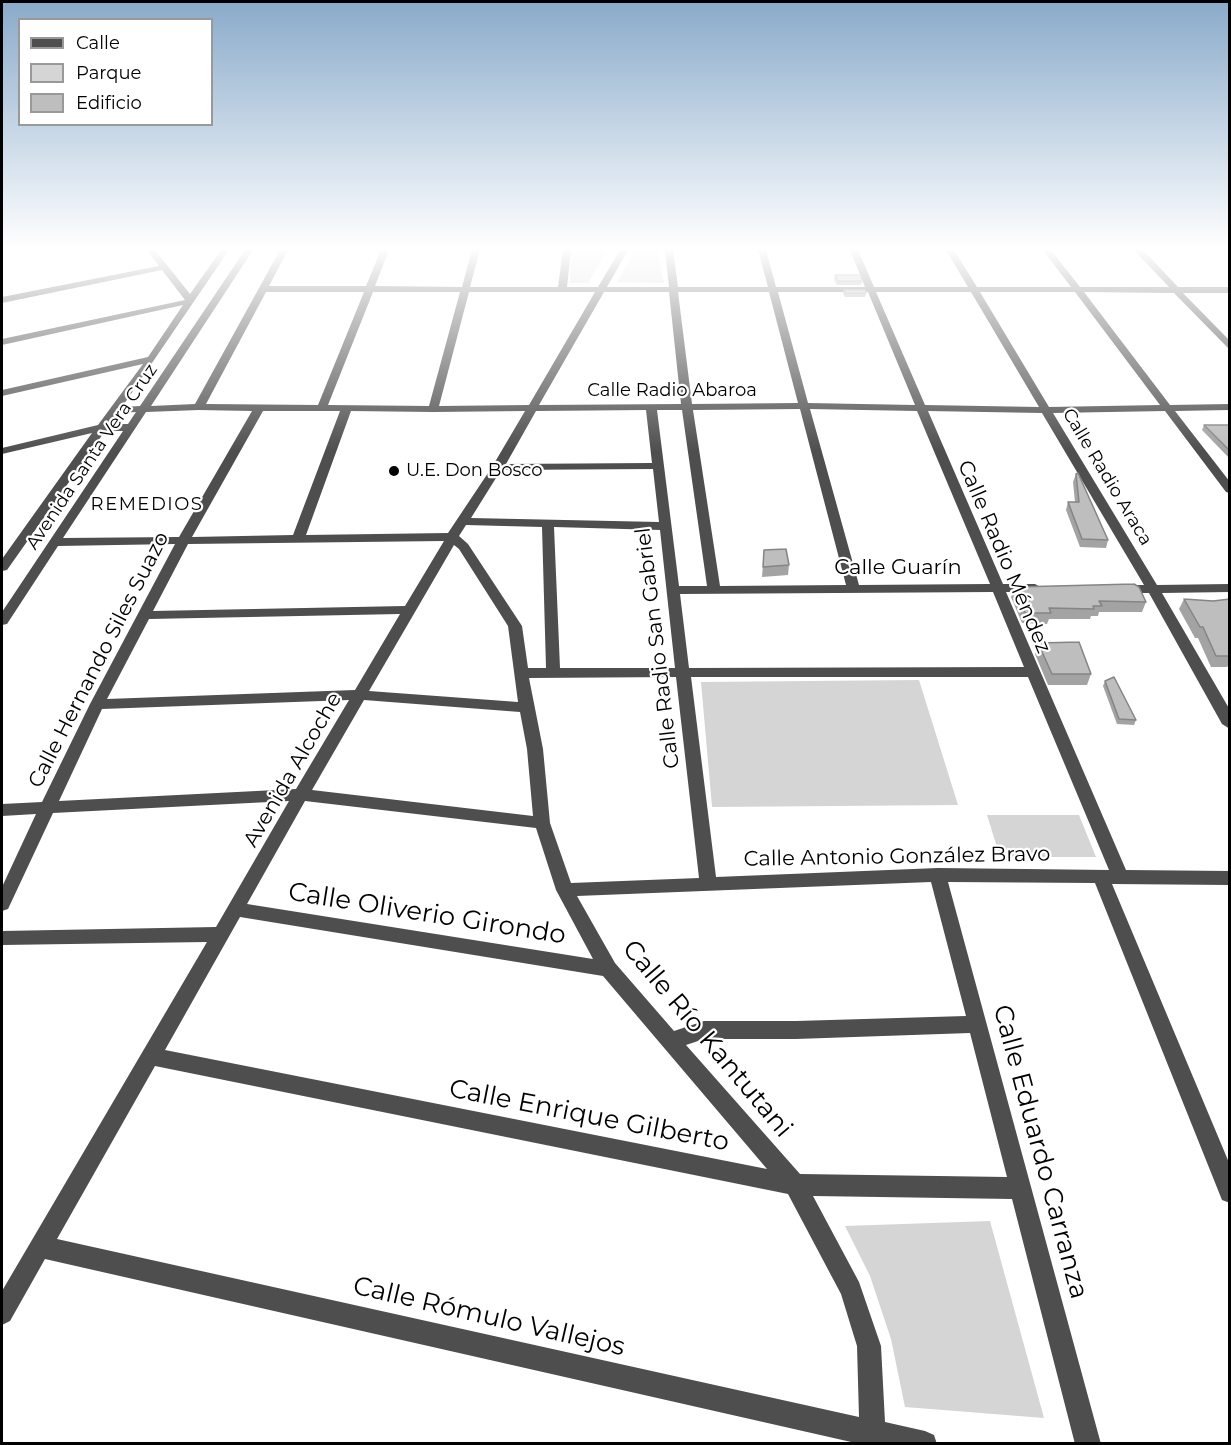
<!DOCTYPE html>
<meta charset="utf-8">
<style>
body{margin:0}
#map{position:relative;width:1231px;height:1445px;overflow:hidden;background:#fff;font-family:Montserrat,sans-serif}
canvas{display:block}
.frame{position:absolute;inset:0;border:3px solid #000;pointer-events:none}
.legend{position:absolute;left:18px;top:18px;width:195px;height:108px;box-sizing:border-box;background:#fff;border:2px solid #999;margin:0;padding:8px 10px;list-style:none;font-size:18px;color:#000}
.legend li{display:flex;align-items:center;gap:12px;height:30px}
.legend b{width:30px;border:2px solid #999}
</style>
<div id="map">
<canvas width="1231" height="1445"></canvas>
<div class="frame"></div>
<ul class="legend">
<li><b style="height:8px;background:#4e4e4e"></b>Calle</li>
<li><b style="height:16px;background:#d5d5d5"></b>Parque</li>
<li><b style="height:16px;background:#bebebe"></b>Edificio</li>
</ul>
</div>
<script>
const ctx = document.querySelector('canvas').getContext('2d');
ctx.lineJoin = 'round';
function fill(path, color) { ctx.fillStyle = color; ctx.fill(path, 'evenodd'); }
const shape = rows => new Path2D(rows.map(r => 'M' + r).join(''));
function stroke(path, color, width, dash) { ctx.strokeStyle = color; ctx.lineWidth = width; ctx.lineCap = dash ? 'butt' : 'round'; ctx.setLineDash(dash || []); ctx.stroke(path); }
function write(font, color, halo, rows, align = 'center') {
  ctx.font = font + ' Montserrat,sans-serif'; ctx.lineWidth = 4.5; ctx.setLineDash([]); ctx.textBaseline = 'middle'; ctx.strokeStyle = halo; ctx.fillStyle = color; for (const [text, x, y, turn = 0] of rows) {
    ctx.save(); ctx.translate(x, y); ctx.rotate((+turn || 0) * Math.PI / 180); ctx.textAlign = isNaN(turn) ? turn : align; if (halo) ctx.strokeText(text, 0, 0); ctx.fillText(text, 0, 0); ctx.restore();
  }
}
const green = shape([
 [571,250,607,250,588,283,570,283],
 [636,250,657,250,664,283,617,282],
 [919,680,958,805,712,807,701,682],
 [987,815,1079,815,1096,857,1000,857],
 [990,1221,1044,1418,905,1407,891,1339,870,1276,845,1226]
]);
const minor = shape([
 [147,250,155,250,190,294,221,250,229,250,122,407,140,406,245,250,253,250,151,406,195,404,280,250,288,250,269,286,366,286,381,250,389,250,375,286,462,287,472,250,480,250,470,287,558,287,563,250,571,250,567,287,598,287,620,250,628,250,607,287,669,287,665,250,673,250,678,287,768,287,758,250,766,250,776,287,865,287,850,250,858,250,874,287,968,287,946,250,954,250,977,287,1071,287,1043,250,1051,250,1080,287,1169,287,1134,250,1143,250,1178,287,1230,287,1230,293,1183,293,1230,341,1230,350,1174,293,1084,292,1170,405,1230,404,1230,410,1175,411,1230,482,1230,493,1226,492,1165,411,1053,413,1157,585,1230,584,1230,592,1162,593,1230,710,1230,729,1222,724,1149,593,1122,593,1115,589,1122,585,1144,585,1042,413,928,411,1003,584,1035,584,1042,588,1035,592,1006,592,1126,870,1230,871,1230,885,1112,884,1230,1165,1230,1203,1222,1200,1095,883,948,882,1101,1444,1075,1444,1012,1199,813,1196,859,1282,881,1346,885,1422,925,1431,934,1435,937,1444,860,1444,45,1259,10,1321,2,1325,2,1291,207,942,2,945,2,931,216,927,289,801,53,813,8,909,2,911,2,887,36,814,2,816,2,804,42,802,90,704,175,544,58,546,7,624,2,625,2,612,123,431,105,431,7,570,2,571,2,559,92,433,2,454,2,448,98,425,143,364,2,396,2,390,148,357,183,305,2,345,2,339,185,300,162,270,2,303,2,297,159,266,147,250],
 [266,292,364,292,318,405,206,404,266,292],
 [373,292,460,292,429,406,328,405,373,292],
 [469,292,595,292,529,405,439,406,469,292],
 [604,292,669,292,681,404,539,405,604,292],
 [678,292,769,292,798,403,692,404,678,292],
 [778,292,868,292,915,405,808,403,778,292],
 [876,292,971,292,1039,407,925,405,876,292],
 [980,292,1075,292,1160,405,1049,407,980,292],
 [800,409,846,585,720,586,693,410,800,409],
 [810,409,917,411,990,584,859,585,810,409],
 [199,410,252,411,179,537,63,538,146,412,199,410],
 [646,410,652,463,506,464,536,411,646,410],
 [657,410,682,410,707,586,679,586,657,410],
 [263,411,340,411,293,535,192,537,263,411],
 [351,411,433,412,525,411,492,467,448,533,306,535,351,411],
 [136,412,128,424,109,424,118,413,136,412],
 [653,469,659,522,471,518,501,470,653,469],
 [466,525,542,527,546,668,528,668,522,626,468,544,459,536,466,525],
 [554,527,660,530,675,668,560,668,554,527],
 [444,541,405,606,153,611,188,544,444,541],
 [454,545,459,549,508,626,518,702,369,691,454,545],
 [993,592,1024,667,689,668,680,594,993,592],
 [400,614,355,690,107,699,149,619,400,614],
 [676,677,699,878,571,883,550,823,543,749,529,678,676,677],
 [691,677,1028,677,1109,870,938,868,716,877,691,677],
 [349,700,296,789,59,801,102,709,349,700],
 [364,700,520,712,527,749,533,816,312,790,364,700],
 [305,801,536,828,556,890,593,959,247,904,305,801],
 [931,882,966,1016,796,1021,704,1021,674,1031,615,963,577,896,931,882],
 [240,917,603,976,767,1169,165,1050,240,917],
 [970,1033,1007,1177,800,1174,686,1045,704,1039,796,1039,970,1033],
 [155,1066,788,1194,841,1294,857,1346,859,1417,57,1239,155,1066]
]);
const wall = shape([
 [835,275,862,281,861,285,837,285,834,280],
 [844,290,866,293,865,297,845,297,843,294],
 [1204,425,1230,425,1230,459,1202,430],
 [1076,474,1108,540,1106,548,1080,547,1066,510,1068,502,1075,502,1073,482],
 [764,550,789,565,788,575,762,577],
 [1015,587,1146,602,1142,612,1099,612,1098,616,1091,616,1090,619,1049,619,1047,624,1022,623,1011,597],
 [1184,599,1213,601,1230,599,1230,666,1226,667,1211,667,1198,638,1195,638,1179,609],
 [1038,643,1091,674,1087,685,1048,685,1035,654],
 [1105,681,1136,720,1134,725,1117,724,1103,686]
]);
const building = shape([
 [835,275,860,275,862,281,838,281,835,275],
 [844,290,865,290,866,293,846,293,844,290],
 [1204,425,1230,425,1230,451,1204,425],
 [1078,473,1108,540,1082,539,1068,502,1079,502,1076,474,1078,473],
 [786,549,789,565,763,567,764,550,786,549],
 [1134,584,1139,587,1146,602,1099,601,1102,606,1093,606,1094,609,1049,608,1051,613,1025,613,1015,587,1134,584],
 [1184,599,1213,601,1230,599,1230,656,1216,656,1203,627,1200,627,1184,599],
 [1079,642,1091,674,1052,674,1038,643,1079,642],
 [1114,677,1136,720,1119,719,1105,681,1114,677]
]);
const markers = [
 [394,471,6,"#000"]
];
const farStreetnames = [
 ["Calle Radio Abaroa",672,391],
 ["Avenida Santa Vera Cruz",92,457,-56],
 ["Calle Radio Araca",1107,477,59]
];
const farPoinames = [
 ["U.E. Don Bosco",406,471]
];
const farNeighbourhoodnames = [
 ["REMEDIOS",147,505]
];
const streetNames = [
 ["Calle Radio Méndez",1004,557,67],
 ["Calle Guarín",898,568],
 ["Calle Radio San Gabriel",658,648,-97],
 ["Calle Hernando Siles Suazo",99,660,-63],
 ["Avenida Alcoche",293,770,-60],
 ["Calle Antonio González Bravo",897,857,-1]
];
const nearStreetnames = [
 ["Calle Oliverio Girondo",427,914,9],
 ["Calle Río Kantutani",707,1039,50],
 ["Calle Enrique Gilberto",589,1116,11],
 ["Calle Eduardo Carranza",1040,1152,75],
 ["Calle Rómulo Vallejos",489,1317,13]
];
fill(green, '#d5d5d5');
fill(minor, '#4e4e4e');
fill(wall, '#a3a3a3');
fill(building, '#bebebe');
stroke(building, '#858585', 1.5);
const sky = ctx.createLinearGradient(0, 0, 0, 452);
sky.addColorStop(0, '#89aaca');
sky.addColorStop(0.55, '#fff');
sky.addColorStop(1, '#ffffff00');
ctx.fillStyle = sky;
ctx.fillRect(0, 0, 1231, 452);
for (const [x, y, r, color] of markers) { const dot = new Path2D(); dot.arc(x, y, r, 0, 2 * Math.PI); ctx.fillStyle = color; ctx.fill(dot); stroke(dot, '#fff', 2); }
write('18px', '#000', '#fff', farStreetnames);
write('18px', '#000', '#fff', farPoinames, 'left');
ctx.letterSpacing = '1.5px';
write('18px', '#000', '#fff', farNeighbourhoodnames);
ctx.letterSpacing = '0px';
write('21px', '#000', '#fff', streetNames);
write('26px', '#000', '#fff', nearStreetnames);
</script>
